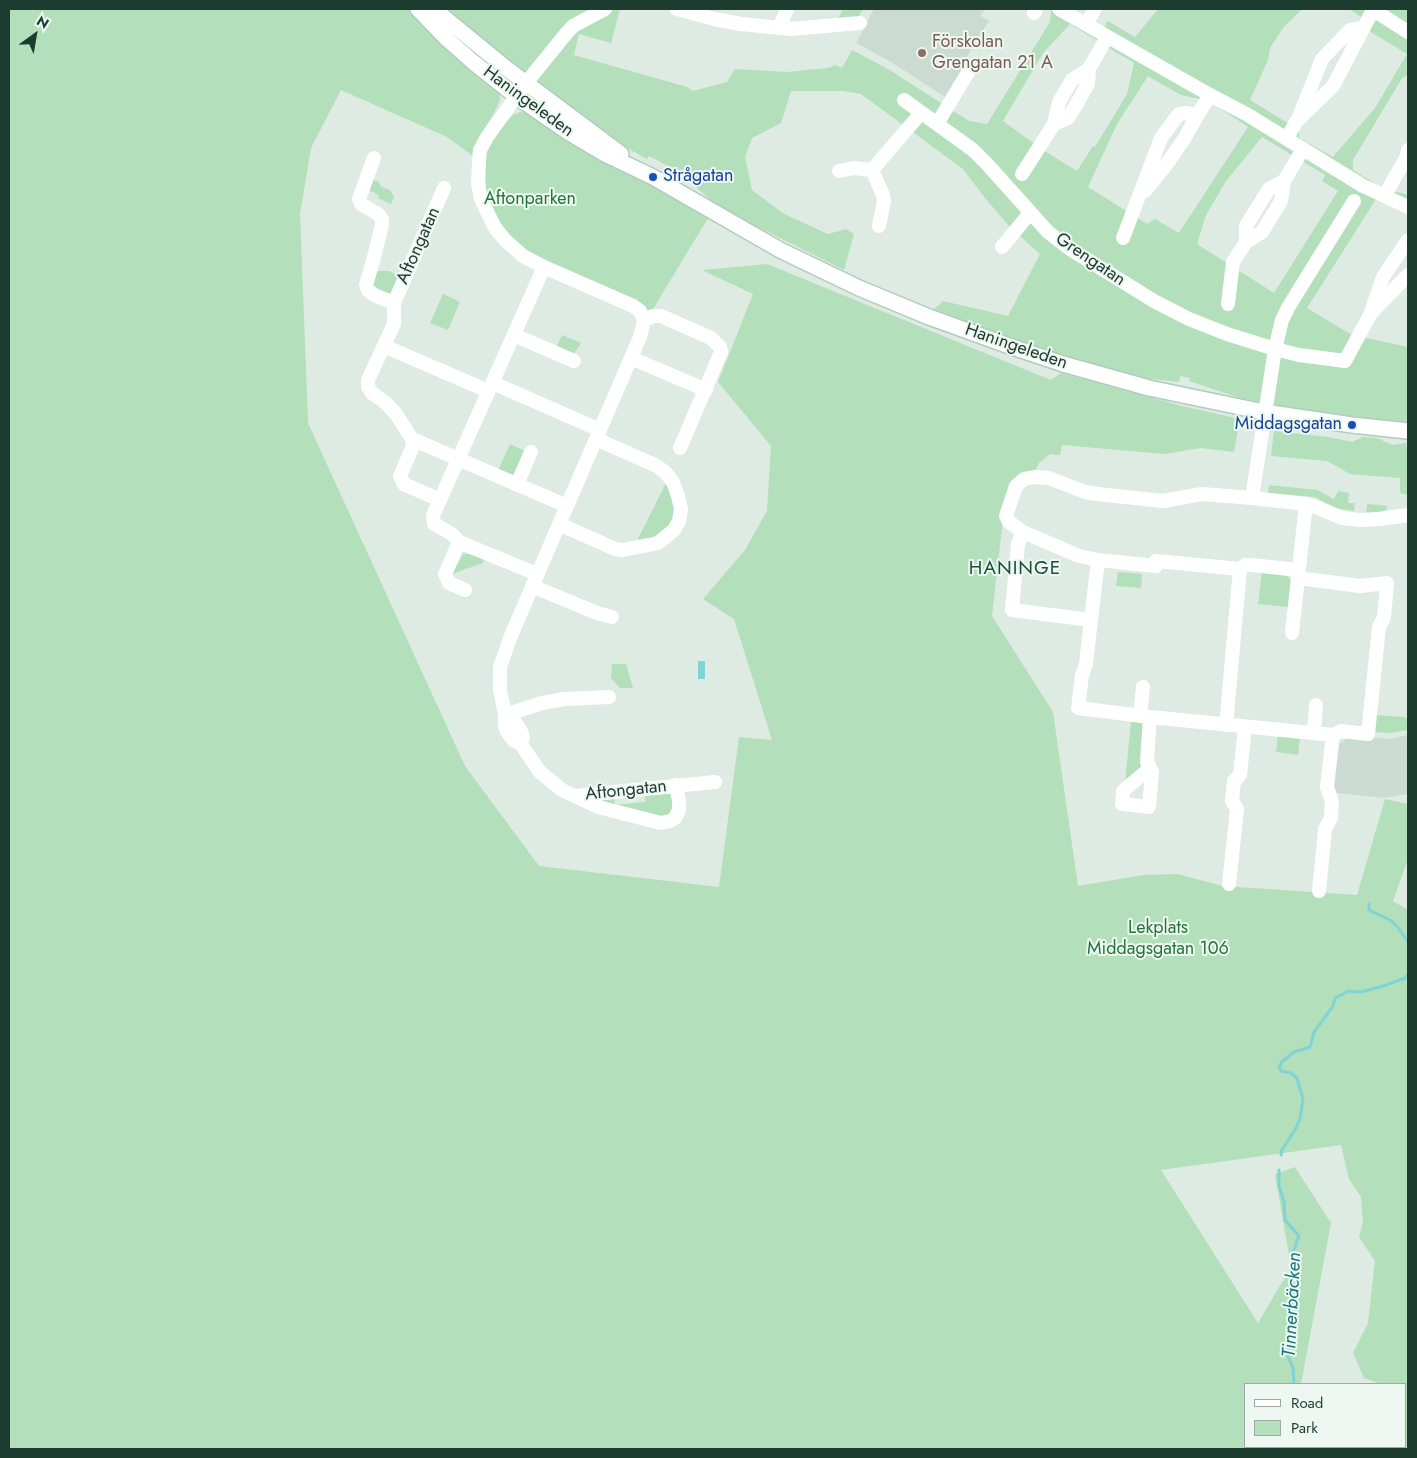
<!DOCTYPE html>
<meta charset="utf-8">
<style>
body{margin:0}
#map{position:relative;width:1417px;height:1458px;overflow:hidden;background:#ddebe3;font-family:Jost,sans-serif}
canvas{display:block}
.frame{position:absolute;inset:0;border:10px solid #1d3c30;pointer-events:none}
.legend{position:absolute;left:1244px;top:1383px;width:162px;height:65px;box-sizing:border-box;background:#eef7f1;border:1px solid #9aaca4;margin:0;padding:6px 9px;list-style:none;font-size:15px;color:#1d3c30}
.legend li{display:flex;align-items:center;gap:10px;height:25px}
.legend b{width:25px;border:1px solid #9aaca4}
.north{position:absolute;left:10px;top:10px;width:50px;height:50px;-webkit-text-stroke:4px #eef7f1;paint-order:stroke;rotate:32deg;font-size:14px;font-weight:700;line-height:20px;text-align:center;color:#1d3c30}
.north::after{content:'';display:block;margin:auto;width:18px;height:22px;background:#1d3c30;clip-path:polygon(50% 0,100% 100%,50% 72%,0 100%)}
</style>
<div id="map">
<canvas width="1417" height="1458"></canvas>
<div class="frame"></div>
<ul class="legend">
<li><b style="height:6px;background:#fff"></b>Road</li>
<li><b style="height:14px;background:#b3dfba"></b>Park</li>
</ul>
<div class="north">N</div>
</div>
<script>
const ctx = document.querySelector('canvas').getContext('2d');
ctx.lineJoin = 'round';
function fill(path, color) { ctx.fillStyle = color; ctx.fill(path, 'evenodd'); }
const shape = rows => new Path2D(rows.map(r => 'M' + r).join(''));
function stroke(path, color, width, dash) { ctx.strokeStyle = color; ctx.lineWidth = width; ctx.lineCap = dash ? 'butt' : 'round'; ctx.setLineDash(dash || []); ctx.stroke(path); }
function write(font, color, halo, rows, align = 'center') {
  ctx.font = font + ' Jost,sans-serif'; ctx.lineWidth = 4; ctx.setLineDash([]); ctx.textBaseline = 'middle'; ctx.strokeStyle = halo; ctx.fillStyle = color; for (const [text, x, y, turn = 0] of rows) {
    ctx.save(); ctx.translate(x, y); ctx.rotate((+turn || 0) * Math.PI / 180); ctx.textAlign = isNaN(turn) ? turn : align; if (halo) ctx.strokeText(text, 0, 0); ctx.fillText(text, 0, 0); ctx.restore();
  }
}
const built = shape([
 [874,9,985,9,980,16,989,21,961,66,966,70,945,97,893,63,856,43],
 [1408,735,1408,794,1384,798,1337,793,1332,784,1335,745,1341,743,1348,737,1354,736,1390,739]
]);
const green = shape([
 [9,9,413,9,499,89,500,100,494,113,479,138,473,156,447,137,341,90,311,148,300,214,308,423,465,766,539,866,719,887,739,737,772,740,734,619,703,599,745,550,767,511,771,446,718,382,753,294,702,270,767,264,1051,380,1061,373,1182,406,1240,419,1234,452,1200,448,1165,454,1062,445,1060,455,1050,454,1039,463,1031,480,1011,482,1003,519,992,616,1053,712,1078,886,1143,875,1178,874,1222,886,1357,895,1385,799,1408,804,1408,859,1393,901,1408,910,1408,1449,1395,1449,1395,1447,1406,1447,1406,1384,1381,1384,1364,1378,1353,1353,1368,1323,1375,1261,1359,1237,1363,1222,1361,1197,1349,1179,1341,1145,1161,1170,1258,1323,1291,1267,1275,1174,1295,1167,1331,1223,1301,1384,1246,1384,1246,1447,1289,1447,1288,1449,9,1449],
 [446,9,620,9,611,43,579,34,574,55,687,87,693,91,727,82,735,69,787,72,828,68,835,65,842,68,852,50,888,69,969,121,987,124,1050,22,1051,9,1068,9,1103,29,1108,21,1135,37,1158,9,1302,9,1283,28,1270,48,1268,60,1250,100,1299,130,1299,138,1333,157,1375,108,1407,54,1366,29,1361,17,1349,9,1408,9,1408,75,1402,78,1353,160,1353,170,1380,187,1408,195,1408,214,1378,196,1307,308,1352,335,1408,347,1408,422,1330,414,1243,399,1189,381,1190,378,1180,376,1179,382,1144,378,1069,358,1007,337,934,309,943,301,1008,316,1040,254,1009,226,985,198,963,169,861,94,843,91,791,91,781,123,752,138,745,157,752,190,784,214,828,234,846,229,854,234,844,270,728,212,714,203,678,171,649,156,647,159,616,142,486,43],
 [1070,24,1134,63,1127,94,1095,147,1093,146,1077,171,1043,150,1003,121,1043,53],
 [1148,76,1181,95,1209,101,1248,127,1179,233,1155,219,1147,224,1088,187,1117,124],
 [1262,137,1325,175,1322,181,1338,191,1274,293,1197,244,1206,215,1226,181],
 [843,9,863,9,857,19,836,23],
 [520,112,531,113,598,155,708,218,650,314,646,308,637,300,543,260,525,251,509,234,496,216,486,191,485,164,486,153,498,131,513,115],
 [370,179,379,182,381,187,390,190,394,197,391,204,378,198,379,195,366,189],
 [379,271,389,271,401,277,394,294,387,296,372,287,374,275],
 [443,294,460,302,448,330,430,323],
 [562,335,581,343,573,355,555,350],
 [1274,431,1328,437,1352,442,1363,437,1377,438,1392,445,1406,443,1408,456,1408,495,1400,493,1400,478,1350,474,1327,461,1271,456],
 [510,444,527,452,513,476,497,473],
 [665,485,668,485,676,500,673,524,656,540,637,541],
 [1269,485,1317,490,1334,499,1338,491,1349,493,1348,503,1355,503,1354,511,1335,508,1315,497,1268,493],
 [1367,504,1388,506,1386,510,1380,512,1366,513],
 [463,554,469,554,484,559,483,563,452,574],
 [1262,570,1283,572,1291,580,1288,607,1258,604],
 [1118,572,1142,574,1141,588,1116,586],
 [612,664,626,664,633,688,620,688,611,678],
 [1374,715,1405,717,1408,721,1408,730,1391,733,1373,732],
 [1131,719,1143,722,1142,772,1125,785],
 [1278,734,1300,736,1298,755,1276,752],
 [669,792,674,797,676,806,668,818,601,805,596,796,614,795,615,805,645,802,645,793]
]);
const water = shape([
 [698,661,705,661,705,679,698,679]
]);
const stream = shape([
 [1369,904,1369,910,1390,920,1397,926,1408,942],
 [1281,1155,1282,1150,1296,1128,1300,1119,1303,1099,1297,1078,1291,1073,1281,1071,1279,1067,1282,1062,1294,1052,1310,1047,1314,1032,1333,1006,1335,998,1349,991,1361,992,1383,986,1405,978,1408,974],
 [1279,1170,1279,1186,1284,1202,1285,1220,1299,1236,1293,1252,1288,1356,1293,1368,1294,1384],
 [1286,1447,1287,1449]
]);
const street = shape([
 [605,9,573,26,565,35,526,83,487,137,480,150,479,161,478,184,481,199,495,228,505,240,523,256,544,267,633,306,640,311,644,320,640,337,510,638,500,667,500,690,505,715,505,727,508,733,513,740,520,743,540,772,562,790,598,807,661,823,670,821,675,818,679,810,679,801,676,785],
 [677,9,714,19,741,24,791,29,860,23],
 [1059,9,1210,95,1248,115,1363,186,1408,207],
 [1372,9,1408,32],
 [1034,13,1036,9],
 [1086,24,1095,9],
 [779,28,787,9],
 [904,100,973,150,987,164,1048,232,1070,249,1154,301,1189,319,1227,334,1275,349,1299,355,1345,361,1370,315,1383,277,1408,240],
 [1299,117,1322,59,1350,30,1362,28],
 [937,124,970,69],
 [1054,124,1068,118,1076,105,1088,84,1089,69],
 [1287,138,1296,122,1333,86,1373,10],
 [374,158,359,199,361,204,378,214,382,219,382,225,373,261,366,285,368,290,374,295,394,303],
 [872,170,883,195,884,201,879,226],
 [839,171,854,168,872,170,921,113],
 [1022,174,1054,124,1059,102,1072,80,1089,69,1107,37],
 [444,188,394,303,394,324,368,380,368,387,372,393,386,403,396,414,412,439,413,446,400,476,404,484,440,500,433,515,434,524,452,534,459,542,537,574],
 [1145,191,1166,165,1184,139,1197,116],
 [1385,195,1407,156,1408,150],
 [1123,238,1161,138,1179,114,1187,113,1197,116,1210,95],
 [1246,242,1262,232,1281,201,1284,181],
 [1002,247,1030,213],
 [1228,304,1233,262,1246,242,1246,226,1269,189,1284,181,1303,149],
 [1372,312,1408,275],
 [644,320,653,316,661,316,711,338,720,347,721,352,680,448],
 [514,335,574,361],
 [384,346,488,391],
 [631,358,706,390],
 [493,383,600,430],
 [412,439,567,506],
 [517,484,531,452],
 [1252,498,1275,349,1282,320,1289,306,1354,201],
 [440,500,544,267],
 [559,524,615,549,623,550,658,543,674,530,679,521,681,509,678,496,673,482,666,473,657,466,596,439],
 [1023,532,1079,556,1098,560,1156,566],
 [459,542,445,574,449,583,465,590],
 [1156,561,1240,569,1245,565,1251,565,1299,570],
 [1298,578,1360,586,1387,583,1384,618,1379,627,1368,734,1341,731,1333,735,1150,717,1078,708,1082,675,1086,664,1091,620,1012,610,1018,544,1023,532,1009,522,1006,516,1016,486,1024,479,1034,477,1049,478,1085,492,1097,494,1163,501,1202,494,1252,498,1306,504,1316,507,1342,518,1359,520,1379,519,1408,515],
 [532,586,597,613,612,617],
 [1091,620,1098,560],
 [1292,633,1306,504],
 [505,715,542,703,565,699,609,697],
 [505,715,515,722,522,733,523,738,520,743],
 [1140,716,1143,687],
 [1226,725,1240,569],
 [1314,733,1316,705],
 [1150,768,1123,791,1122,804,1149,807,1152,772,1147,762,1150,717],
 [575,796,715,782],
 [1229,884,1237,809,1232,801,1234,781,1240,775,1245,727],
 [1319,891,1325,829,1331,818,1332,802,1327,787,1333,735]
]);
const secondary = shape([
 [418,9,447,39,473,62,516,96,568,132,605,154,653,177,780,250,859,288,929,317,1012,347,1063,364,1149,388,1264,412,1352,425,1408,431],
 [434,9,506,68,621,154]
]);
const markers = [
 [922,53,5,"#8d6e63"],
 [653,177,5,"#1a4fb4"],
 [1352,425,5,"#1a4fb4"]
];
const educationNames = [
 ["Förskolan",932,43],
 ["Grengatan 21 A",932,64]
];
const streetNames = [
 ["Haningeleden",528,102,36],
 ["Aftongatan",419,246,-66],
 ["Grengatan",1090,260,34],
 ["Haningeleden",1016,347,19],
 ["Aftongatan",626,791,-6]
];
const transitNames = [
 ["Strågatan",663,177],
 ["Middagsgatan",1342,425,"right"]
];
const parkNames = [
 ["Aftonparken",530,200],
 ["Lekplats",1158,929],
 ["Middagsgatan 106",1158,950]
];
const neighbourhoodNames = [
 ["HANINGE",1015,569]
];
const waterNames = [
 ["Tinnerbäcken",1293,1305,-87]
];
fill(built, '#cbdbd2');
fill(green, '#b3dfba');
fill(water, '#7fd4d7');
stroke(stream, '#7fd4d7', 3);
stroke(secondary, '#b0ccbe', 18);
stroke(street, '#fff', 14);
stroke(secondary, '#fff', 15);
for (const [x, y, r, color] of markers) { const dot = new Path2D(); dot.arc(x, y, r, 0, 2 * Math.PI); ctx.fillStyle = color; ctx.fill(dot); stroke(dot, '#eef7f1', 2); }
write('18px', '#785e54', '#eef7f1', educationNames, 'left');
write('18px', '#1d3c30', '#eef7f1', streetNames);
write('18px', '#164399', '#eef7f1', transitNames, 'left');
write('18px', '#24773a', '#eef7f1', parkNames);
ctx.letterSpacing = '1px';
write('19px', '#18503b', '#eef7f1', neighbourhoodNames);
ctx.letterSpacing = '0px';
write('italic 19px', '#12787d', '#eef7f1', waterNames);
</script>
